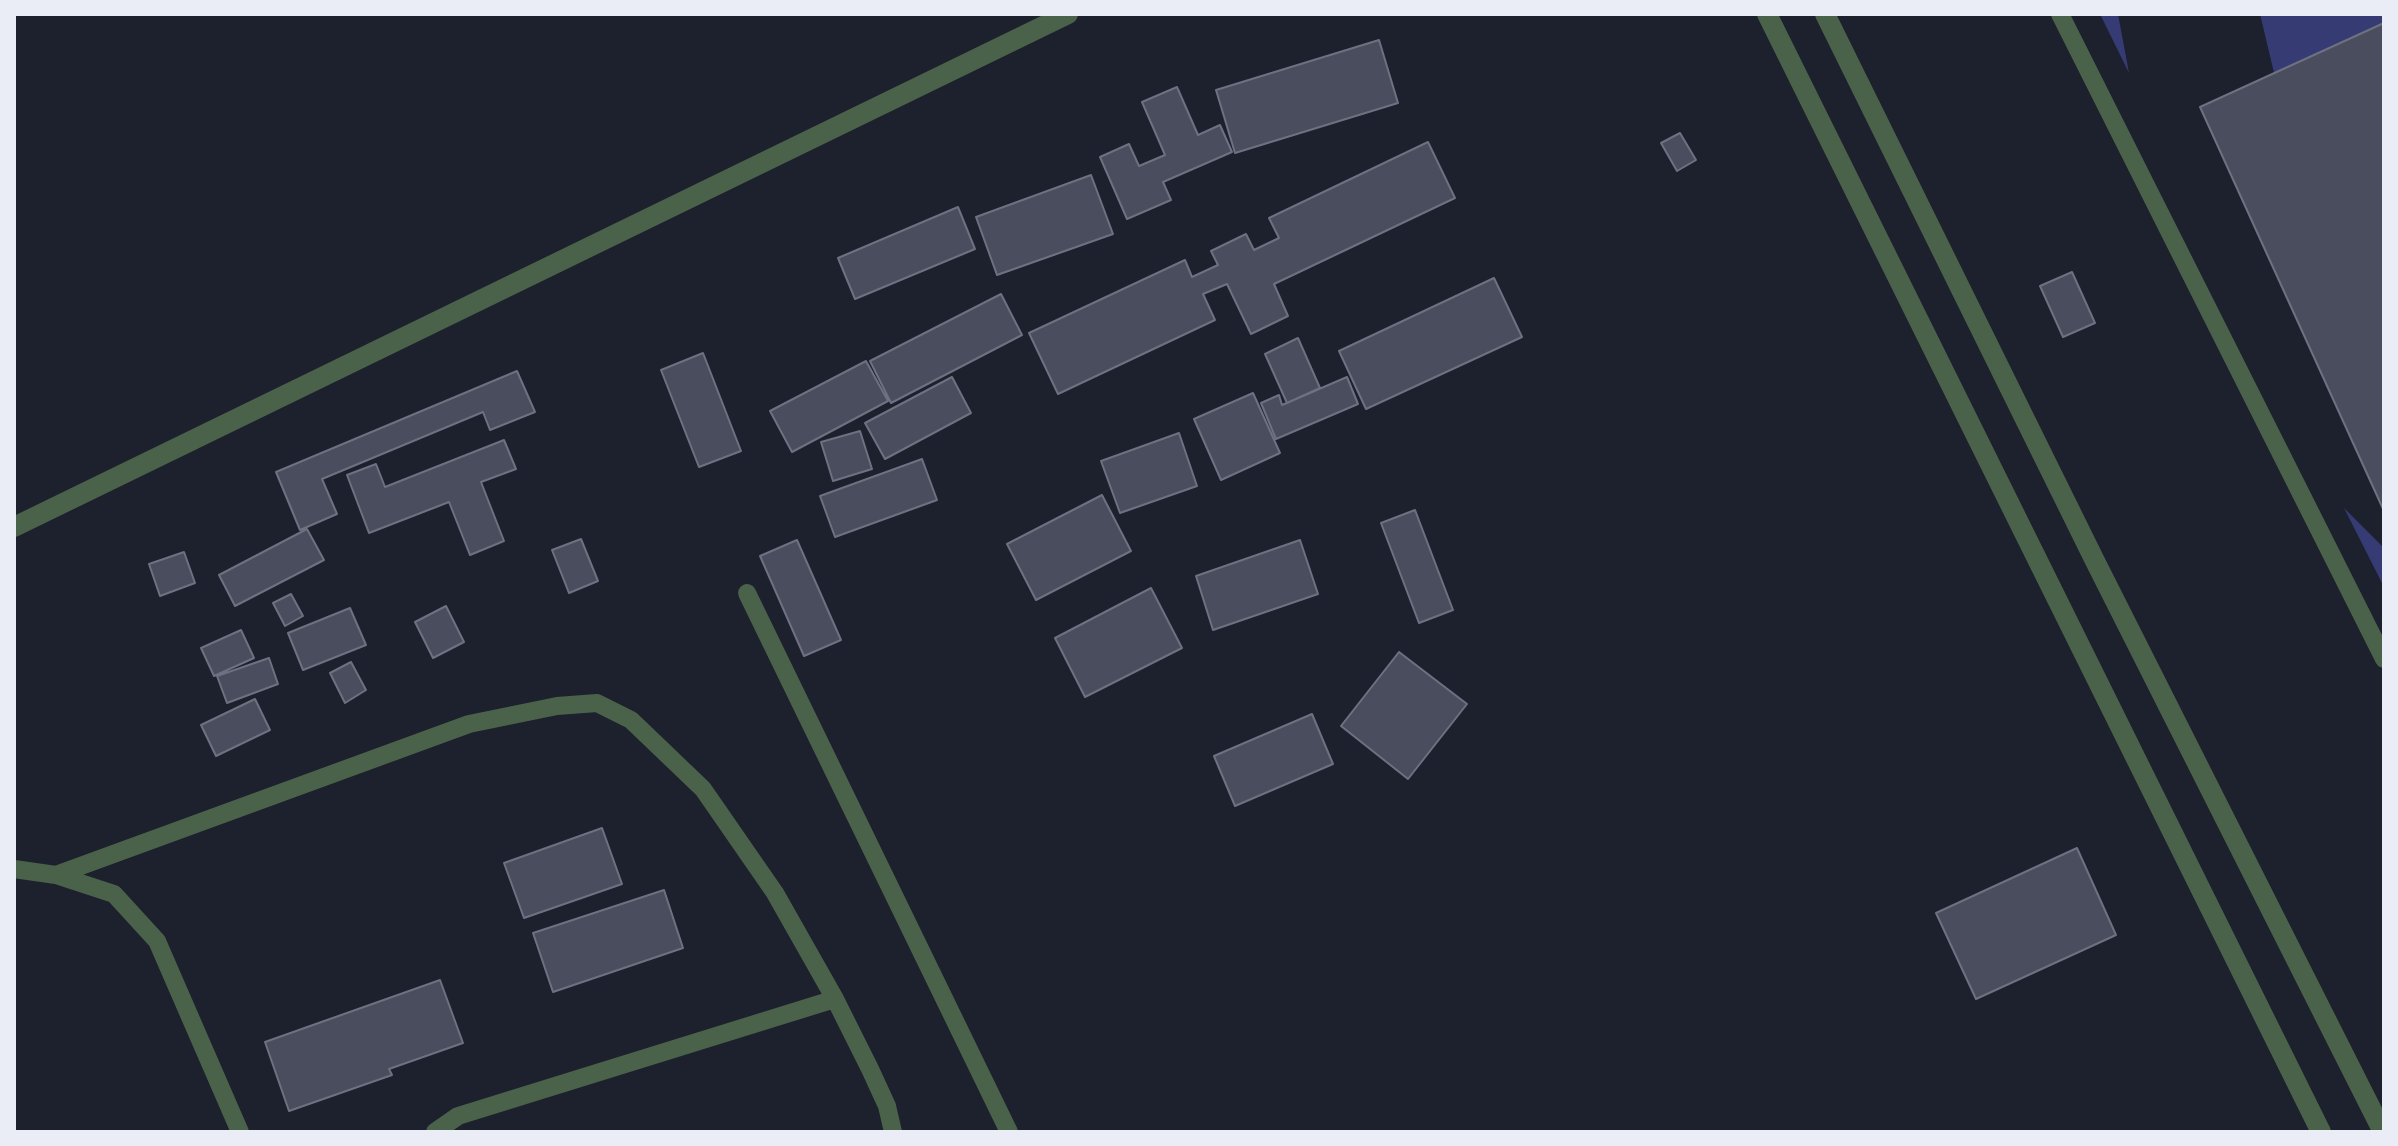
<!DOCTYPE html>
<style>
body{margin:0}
#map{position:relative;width:2398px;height:1146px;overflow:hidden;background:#1d202d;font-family:"Nunito Sans",sans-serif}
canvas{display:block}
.frame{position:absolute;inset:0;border:16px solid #ebedf6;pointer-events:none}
</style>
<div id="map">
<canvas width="2398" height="1146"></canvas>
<div class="frame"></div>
</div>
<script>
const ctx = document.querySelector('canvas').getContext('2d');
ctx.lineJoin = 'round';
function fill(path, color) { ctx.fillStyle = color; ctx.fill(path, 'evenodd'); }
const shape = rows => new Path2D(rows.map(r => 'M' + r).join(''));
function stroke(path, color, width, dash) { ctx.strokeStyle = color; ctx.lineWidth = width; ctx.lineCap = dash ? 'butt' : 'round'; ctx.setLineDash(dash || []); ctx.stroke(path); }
const green = shape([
 [2100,14,2118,14,2129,73],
 [2260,14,2384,14,2384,348,2314,240],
 [2344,508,2384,548,2384,587]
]);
const building = shape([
 [2384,23,2384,511,2200,107,2384,23],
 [1379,40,1398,103,1235,153,1216,90,1379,40],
 [1177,87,1198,135,1220,125,1232,152,1163,182,1171,200,1127,219,1100,157,1129,144,1139,166,1165,155,1142,102,1177,87],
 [1680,133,1696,160,1677,171,1661,143,1680,133],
 [1428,142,1455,198,1274,284,1288,316,1251,334,1227,284,1203,294,1215,320,1058,394,1029,333,1185,260,1192,277,1218,265,1211,251,1246,234,1254,250,1279,238,1269,218,1428,142],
 [1091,175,1113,234,997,275,976,217,1091,175],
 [958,207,975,249,855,299,838,258,958,207],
 [2072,272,2095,323,2063,337,2040,286,2072,272],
 [1494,278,1522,337,1366,409,1339,351,1494,278],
 [1001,294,1022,335,891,403,870,361,1001,294],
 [1298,338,1320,388,1287,403,1265,354,1298,338],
 [703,353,741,451,699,467,661,370,703,353],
 [866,361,888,401,792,452,770,411,866,361],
 [517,371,535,412,490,430,483,412,322,479,337,514,300,530,276,472,517,371],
 [952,377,971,413,885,459,865,423,952,377],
 [1347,377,1358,404,1276,439,1261,403,1279,395,1282,405,1347,377],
 [1253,393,1280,453,1221,480,1194,419,1253,393],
 [860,431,872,469,833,481,821,442,860,431],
 [1179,433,1197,486,1120,513,1101,461,1179,433],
 [504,440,516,469,481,482,504,541,470,555,449,502,369,533,347,475,376,464,385,487,504,440],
 [922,459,937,500,835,537,820,496,922,459],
 [1102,495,1131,551,1036,600,1007,544,1102,495],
 [1415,510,1453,610,1419,623,1381,523,1415,510],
 [307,529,324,560,235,606,219,575,307,529],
 [581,539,598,581,569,593,552,550,581,539],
 [797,540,841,640,804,656,760,556,797,540],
 [1300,540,1318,594,1213,630,1196,576,1300,540],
 [184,552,195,583,160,596,149,564,184,552],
 [1151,588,1182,648,1085,697,1055,638,1151,588],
 [291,594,303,616,285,626,273,603,291,594],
 [446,606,464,642,433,658,415,622,446,606],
 [350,608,366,645,303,670,288,633,350,608],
 [241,630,254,658,214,676,201,648,241,630],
 [1399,652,1467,704,1408,779,1341,726,1399,652],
 [269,658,278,684,227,703,217,676,269,658],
 [351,662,366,690,345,703,330,673,351,662],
 [255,699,270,730,216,756,201,725,255,699],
 [1312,714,1333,764,1235,806,1214,756,1312,714],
 [602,828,622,884,524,918,504,863,602,828],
 [2077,848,2116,935,1976,999,1936,913,2077,848],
 [664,890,683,948,553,992,533,933,664,890],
 [440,980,463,1043,389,1069,392,1075,289,1111,265,1042,440,980]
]);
const service = shape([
 [2060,14,2384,659],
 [747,593,1009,1132],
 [14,869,56,875,114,894,157,941,240,1132],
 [56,875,469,724,557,706,597,703,631,720,703,789,775,893,835,999,870,1069,887,1106,893,1132],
 [435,1132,458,1116,835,999]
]);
const minor = shape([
 [14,527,1068,14]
]);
const tertiary = shape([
 [1767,14,2321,1132],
 [1825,14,2095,561,2383,1132]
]);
fill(green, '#363c73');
fill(building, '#4a4d5d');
stroke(building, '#6d7181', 2);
stroke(service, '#4b624a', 18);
stroke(minor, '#4b624a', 20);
stroke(tertiary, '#4b624a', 20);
</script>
